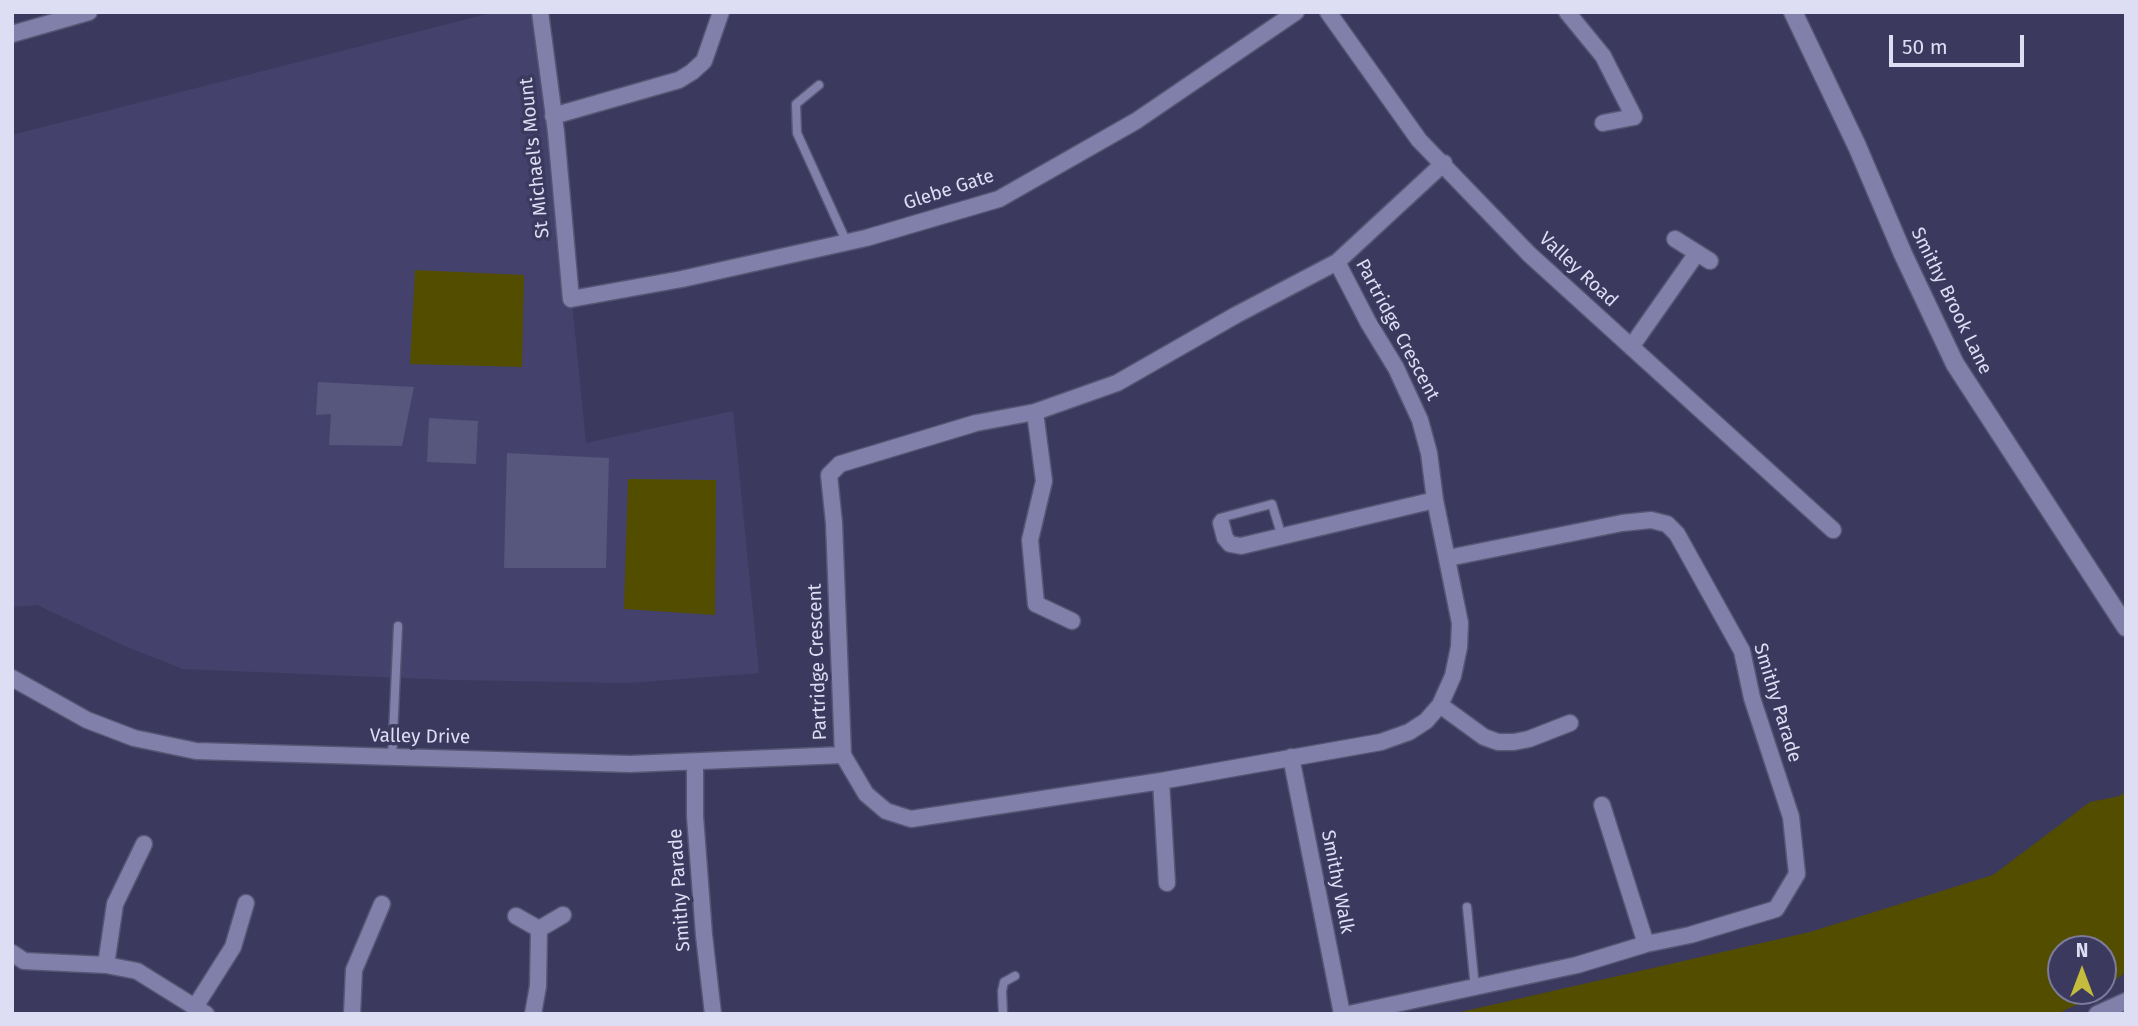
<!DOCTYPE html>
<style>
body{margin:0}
#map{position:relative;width:2138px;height:1026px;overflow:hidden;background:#3b3a5e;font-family:"Fira Sans",sans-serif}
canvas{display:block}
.frame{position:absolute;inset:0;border:14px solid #ddddf4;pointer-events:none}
.north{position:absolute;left:2047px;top:935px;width:70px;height:70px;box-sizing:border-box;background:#3b3a5e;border:2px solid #7c7b9a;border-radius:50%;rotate:0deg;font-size:19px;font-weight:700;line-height:28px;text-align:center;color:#ddddf4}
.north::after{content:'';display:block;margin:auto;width:24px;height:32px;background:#c5bc3d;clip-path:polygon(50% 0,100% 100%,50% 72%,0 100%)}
.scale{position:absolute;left:1889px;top:35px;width:135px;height:32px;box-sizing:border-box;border:4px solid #ddddf4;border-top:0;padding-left:9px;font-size:21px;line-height:24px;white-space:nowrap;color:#ddddf4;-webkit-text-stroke:5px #3b3a5e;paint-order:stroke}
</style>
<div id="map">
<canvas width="2138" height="1026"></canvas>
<div class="frame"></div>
<div class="north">N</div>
<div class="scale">50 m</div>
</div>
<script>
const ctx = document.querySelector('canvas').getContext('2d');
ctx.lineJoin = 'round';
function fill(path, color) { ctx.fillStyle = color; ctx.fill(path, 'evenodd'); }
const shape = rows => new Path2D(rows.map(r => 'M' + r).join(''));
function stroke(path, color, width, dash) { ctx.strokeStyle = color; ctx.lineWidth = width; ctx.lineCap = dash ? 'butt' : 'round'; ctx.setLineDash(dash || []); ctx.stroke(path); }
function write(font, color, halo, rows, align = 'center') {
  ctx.font = font + ' "Fira Sans",sans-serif'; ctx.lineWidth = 7; ctx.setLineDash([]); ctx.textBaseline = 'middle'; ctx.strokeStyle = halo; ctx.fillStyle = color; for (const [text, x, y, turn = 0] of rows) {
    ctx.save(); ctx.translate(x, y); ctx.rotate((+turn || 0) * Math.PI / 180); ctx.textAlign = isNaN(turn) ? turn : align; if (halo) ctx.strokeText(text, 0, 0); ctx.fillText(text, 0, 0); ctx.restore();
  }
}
const built = shape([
 [495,12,540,12,560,181,586,443,733,411,759,673,628,683,455,680,183,669,125,646,37,605,12,607,12,135]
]);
const green = shape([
 [415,270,524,275,522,367,410,364],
 [628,479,716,480,715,615,624,609],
 [2126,792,2126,972,2103,989,2103,949,2061,949,2061,991,2101,991,2093,997,2057,1014,1452,1014,1810,932,1993,875,2090,802,2120,796]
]);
const building = shape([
 [318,382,414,387,402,446,329,445,331,414,316,415],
 [429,418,478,421,476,464,427,462],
 [507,453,609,458,606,568,504,568]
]);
const lane = shape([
 [819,85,796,104,797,133,847,243],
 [1220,520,1220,518,1272,504,1282,537],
 [392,757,398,626],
 [1467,907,1475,988],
 [1003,1014,1002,991,1004,982,1015,976]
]);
const street = shape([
 [540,12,556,132,571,299,682,279,866,238,999,199,1136,121,1296,12],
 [1328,12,1419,140,1529,254,1833,530],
 [1567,12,1603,56,1634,117,1603,123],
 [12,34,89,12],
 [553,116,679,80,692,72,704,61,721,12],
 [1675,239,1710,261],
 [1337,262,1368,322,1396,368,1420,420,1429,453,1435,500,1460,623,1459,647,1453,676,1440,705,1426,721,1409,732,1381,742,1161,781,911,819,886,811,866,794,843,755,834,523,829,475,840,464,976,423,1035,412,1117,383,1236,315,1337,262,1444,163],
 [1631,347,1697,253],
 [1035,412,1044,481,1030,540,1036,604,1072,621],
 [1221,523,1225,538,1230,544,1241,546,1435,500],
 [12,678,87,720,134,738,196,751,630,764,843,755],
 [1440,705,1484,737,1498,742,1514,742,1529,739,1570,723],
 [1291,757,1342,1014],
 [695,763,695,816,704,935,713,1014],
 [1161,781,1167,883],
 [1602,805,1646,944],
 [516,916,539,929],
 [12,953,24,961,106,965,137,971,206,1014],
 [106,965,115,904,144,844],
 [195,1007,233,947,246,903],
 [352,1014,354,970,382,904],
 [533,1014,538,986,539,929,563,915],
 [1349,1014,1577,965,1646,944,1690,935,1776,909,1797,874,1791,817,1752,698,1742,651,1677,534,1667,524,1651,520,1622,523,1448,558],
 [2097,1014,2126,1001]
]);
const secondary = shape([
 [1793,12,1857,146,1903,254,1955,364,2126,627]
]);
const streetNames = [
 ["St Michael's Mount",535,158,-96],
 ["Glebe Gate",949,190,-18],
 ["Valley Road",1578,270,43],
 ["Smithy Brook Lane",1951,301,64],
 ["Partridge Crescent",1397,330,62],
 ["Partridge Crescent",818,662,-92],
 ["Smithy Parade",1777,703,73],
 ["Valley Drive",420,737,1],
 ["Smithy Walk",1337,882,79],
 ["Smithy Parade",680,890,-94]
];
fill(built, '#44426d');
fill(green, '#534d00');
fill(building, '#57567c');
stroke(lane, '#575574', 11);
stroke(street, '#575574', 19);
stroke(secondary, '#575574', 21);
stroke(lane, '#8180aa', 8);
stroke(street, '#8180aa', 16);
stroke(secondary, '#8180aa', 18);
write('19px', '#ddddf4', '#3b3a5e', streetNames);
</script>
